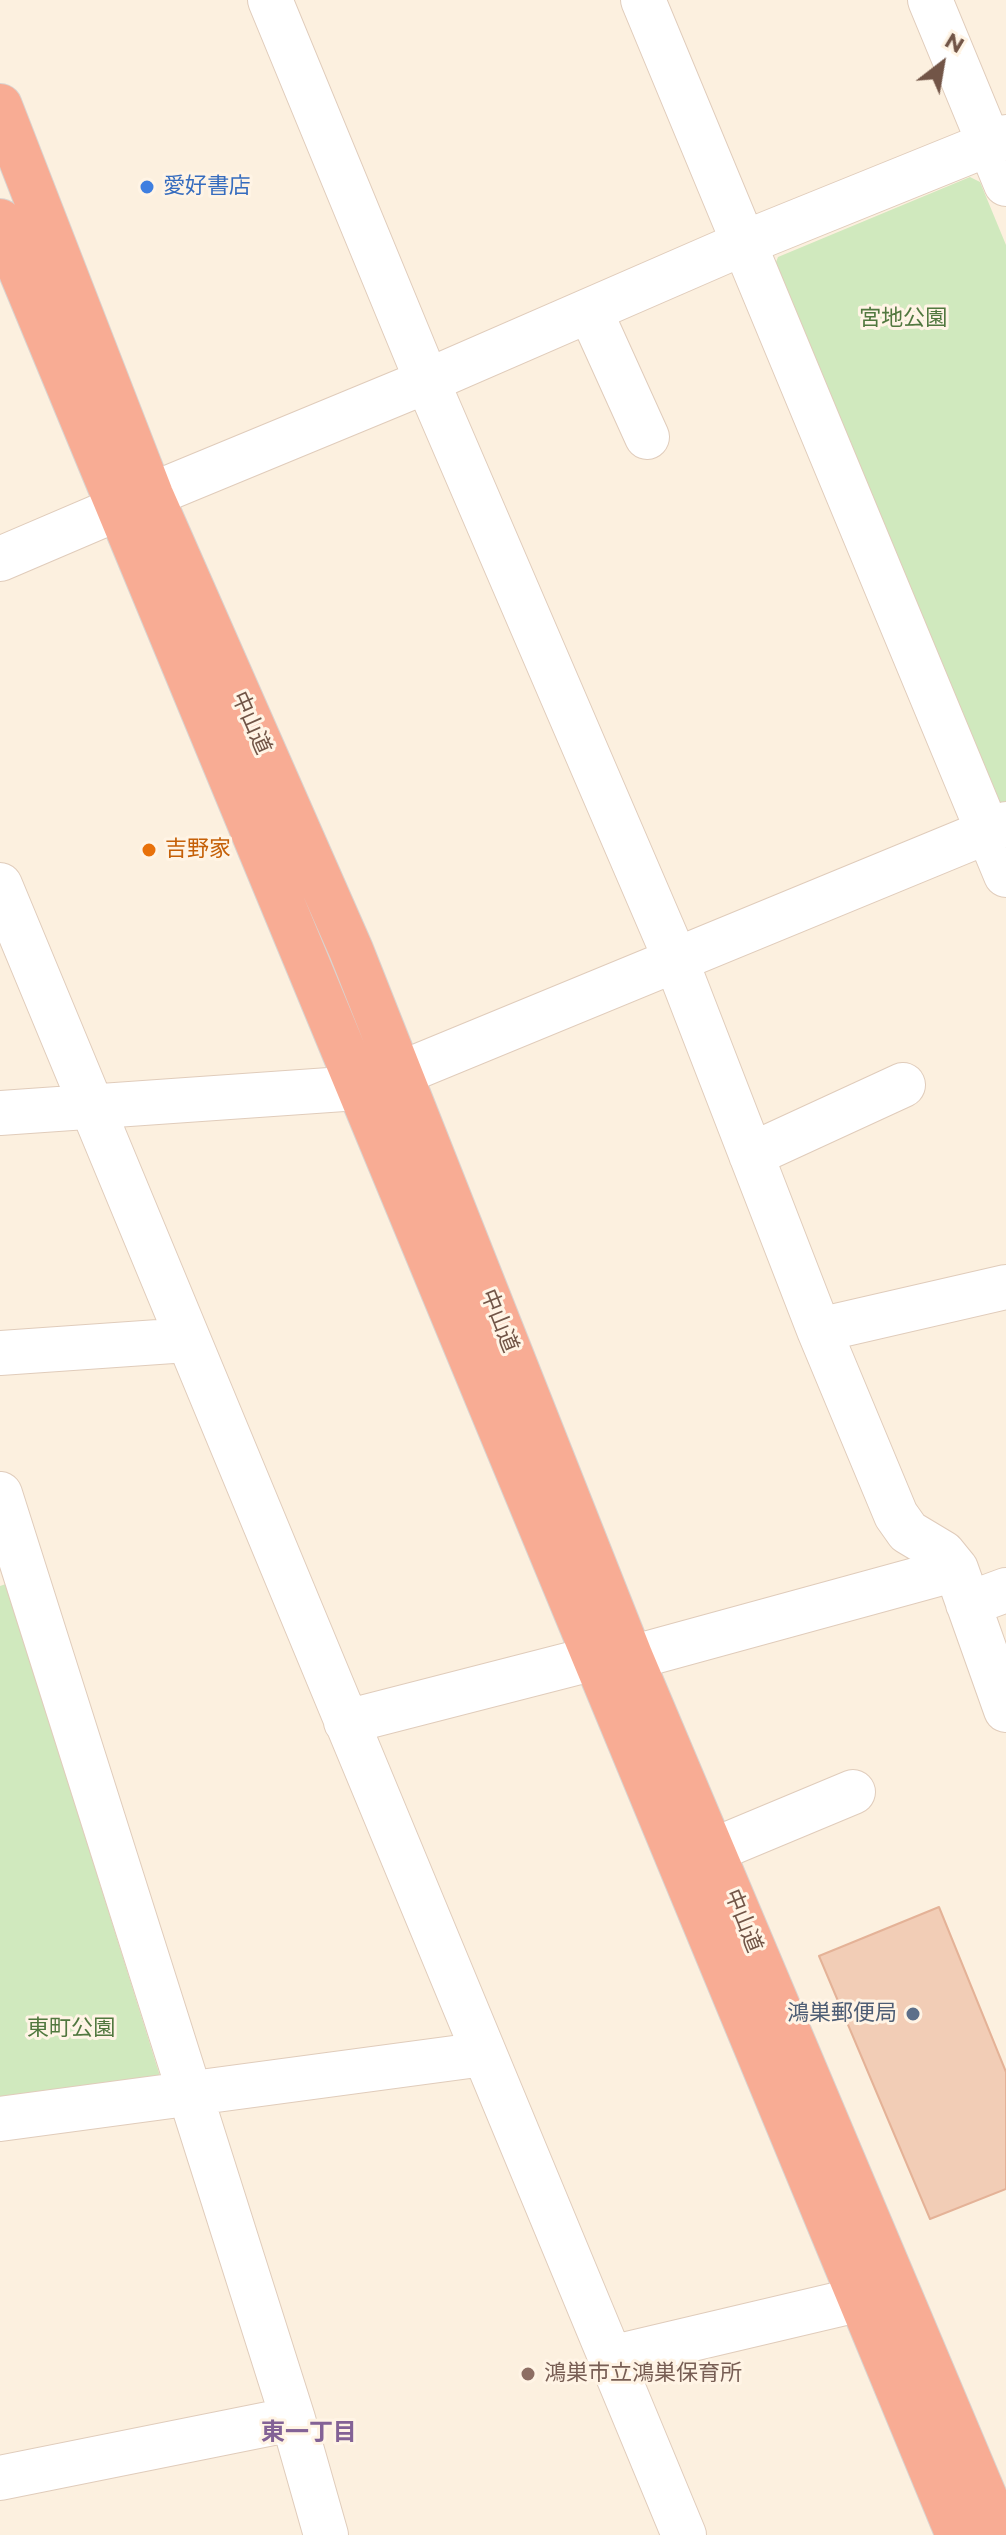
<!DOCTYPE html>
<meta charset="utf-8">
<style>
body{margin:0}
#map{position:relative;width:1006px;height:2535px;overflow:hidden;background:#fcf0df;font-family:Montserrat,sans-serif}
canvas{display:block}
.north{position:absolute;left:902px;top:24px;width:80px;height:80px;-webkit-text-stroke:6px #fff4e5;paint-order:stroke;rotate:31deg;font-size:22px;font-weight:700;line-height:32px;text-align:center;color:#725547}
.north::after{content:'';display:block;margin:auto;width:28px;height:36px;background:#725547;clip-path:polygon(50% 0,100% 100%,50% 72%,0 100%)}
</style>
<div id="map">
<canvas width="1006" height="2535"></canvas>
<div class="north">N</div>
</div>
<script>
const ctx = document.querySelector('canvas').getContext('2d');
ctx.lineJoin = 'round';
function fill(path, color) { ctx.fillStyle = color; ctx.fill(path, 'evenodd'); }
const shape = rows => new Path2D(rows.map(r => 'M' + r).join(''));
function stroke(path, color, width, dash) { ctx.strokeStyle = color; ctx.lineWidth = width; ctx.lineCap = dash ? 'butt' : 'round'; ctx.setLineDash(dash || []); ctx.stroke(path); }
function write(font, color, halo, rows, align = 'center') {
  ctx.font = font + ' Montserrat,"Noto Sans JP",sans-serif'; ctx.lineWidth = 6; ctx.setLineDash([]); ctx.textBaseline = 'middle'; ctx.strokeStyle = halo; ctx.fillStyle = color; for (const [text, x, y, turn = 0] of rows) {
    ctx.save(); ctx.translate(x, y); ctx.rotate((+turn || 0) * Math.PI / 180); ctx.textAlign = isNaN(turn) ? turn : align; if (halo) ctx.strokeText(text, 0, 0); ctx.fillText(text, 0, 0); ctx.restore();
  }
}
const green = shape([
 [970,177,980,182,1006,245,1006,807,999,810,772,272,778,257],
 [6,1584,160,2076,0,2108,0,1586]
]);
const building = shape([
 [939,1907,1006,2072,1006,2189,930,2219,819,1956,939,1907]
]);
const minor = shape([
 [270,0,427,381,675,958,819,1330,896,1515,908,1532,943,1553,956,1569,1006,1710],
 [643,0,1006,875],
 [930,0,1006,184],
 [590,311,647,437],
 [151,495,427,381,744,243,1006,137],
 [0,559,117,509],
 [0,885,684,2535],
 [399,1074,1006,824],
 [0,1113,358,1088],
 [751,1155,903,1085],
 [819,1330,1006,1287],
 [0,1353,187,1340],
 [0,1494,293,2419,326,2535],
 [968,1604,1006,1590],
 [631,1658,956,1569],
 [346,1722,595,1658],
 [714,1850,853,1792],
 [0,2119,484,2054],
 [611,2358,861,2299],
 [0,2478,293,2419]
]);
const highway = shape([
 [0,106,151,495,351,950,631,1658,1001,2535],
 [0,221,958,2535]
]);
const markers = [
 [147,187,8,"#3f7fe0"],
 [149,850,8,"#e8710a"],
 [913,2014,8,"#5c6f8a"],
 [528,2374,8,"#8d6e63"]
];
const shopNames = [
 ["愛好書店",163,187]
];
const parkNames = [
 ["宮地公園",903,319],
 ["東町公園",71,2029]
];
const streetNames = [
 ["中山道",251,723,66],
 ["中山道",499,1321,68],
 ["中山道",743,1921,68]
];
const foodNames = [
 ["吉野家",165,850]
];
const serviceNames = [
 ["鴻巣郵便局",897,2014]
];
const educationNames = [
 ["鴻巣市立鴻巣保育所",544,2374]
];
const neighbourhoodNames = [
 ["東一丁目",309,2433]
];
fill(green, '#d0e9be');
fill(building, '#f2cdb6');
stroke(building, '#e4b297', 2);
stroke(minor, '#e0ccbb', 46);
stroke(highway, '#dad3cf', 46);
stroke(minor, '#fff', 44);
stroke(highway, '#f8ac94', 44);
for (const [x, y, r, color] of markers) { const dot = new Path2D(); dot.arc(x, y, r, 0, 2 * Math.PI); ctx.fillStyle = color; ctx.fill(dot); stroke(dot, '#fff4e5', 3); }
write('22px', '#366cbe', '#fff4e5', shopNames, 'left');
write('22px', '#51783f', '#fff4e5', parkNames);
write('22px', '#725547', '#fff4e5', streetNames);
write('22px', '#c56008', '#fff4e5', foodNames, 'left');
write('22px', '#4e5e75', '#fff4e5', serviceNames, 'right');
write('22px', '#785e54', '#fff4e5', educationNames, 'left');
write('bold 24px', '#836296', '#fff4e5', neighbourhoodNames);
</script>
